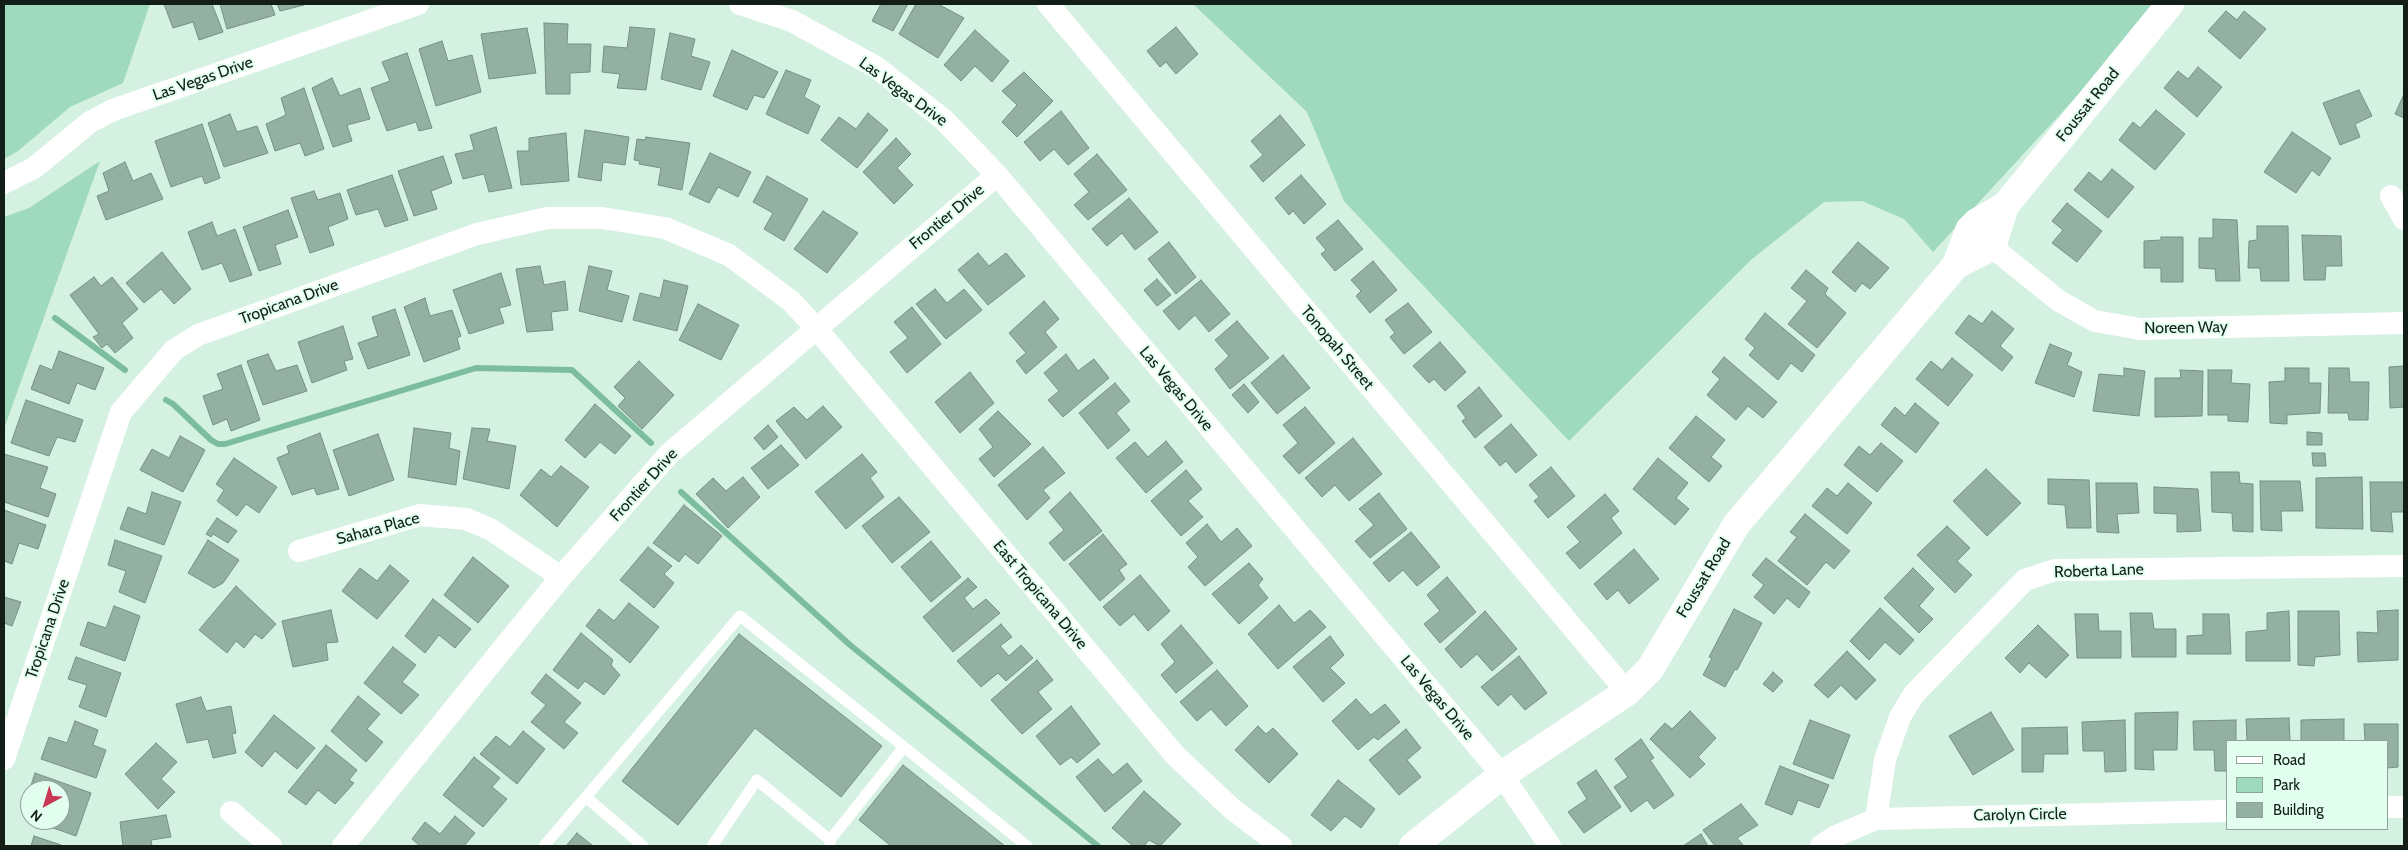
<!DOCTYPE html>
<style>
body{margin:0}
#map{position:relative;width:2408px;height:850px;overflow:hidden;background:#d4f1e2;font-family:Cabin,sans-serif}
canvas{display:block}
.frame{position:absolute;inset:0;border:5px solid #131e18;pointer-events:none}
.legend{position:absolute;left:2226px;top:740px;width:162px;height:90px;box-sizing:border-box;background:#e1feef;border:1px solid #8fa499;margin:0;padding:6px 9px;list-style:none;font-size:15px;color:#131e18}
.legend li{display:flex;align-items:center;gap:10px;height:25px}
.legend b{width:25px;border:1px solid #8fa499}
.north{position:absolute;left:20px;top:780px;width:50px;height:50px;box-sizing:border-box;background:#e1feef;border:1px solid #8fa499;border-radius:50%;rotate:219deg;font-size:14px;font-weight:700;line-height:20px;text-align:center;color:#131e18}
.north::after{content:'';display:block;margin:auto;width:18px;height:22px;background:#c83855;clip-path:polygon(50% 0,100% 100%,50% 72%,0 100%)}
</style>
<div id="map">
<canvas width="2408" height="850"></canvas>
<div class="frame"></div>
<ul class="legend">
<li><b style="height:6px;background:#fff"></b>Road</li>
<li><b style="height:14px;background:#a0dabe"></b>Park</li>
<li><b style="height:14px;background:#94b0a2"></b>Building</li>
</ul>
<div class="north">N</div>
</div>
<script>
const ctx = document.querySelector('canvas').getContext('2d');
ctx.lineJoin = 'round';
function fill(path, color) { ctx.fillStyle = color; ctx.fill(path, 'evenodd'); }
const shape = rows => new Path2D(rows.map(r => 'M' + r).join(''));
function stroke(path, color, width, dash) { ctx.strokeStyle = color; ctx.lineWidth = width; ctx.lineCap = dash ? 'butt' : 'round'; ctx.setLineDash(dash || []); ctx.stroke(path); }
function write(font, color, halo, rows, align = 'center') {
  ctx.font = font + ' Cabin,sans-serif'; ctx.lineWidth = 4; ctx.setLineDash([]); ctx.textBaseline = 'middle'; ctx.strokeStyle = halo; ctx.fillStyle = color; for (const [text, x, y, turn = 0] of rows) {
    ctx.save(); ctx.translate(x, y); ctx.rotate((+turn || 0) * Math.PI / 180); ctx.textAlign = isNaN(turn) ? turn : align; if (halo) ctx.strokeText(text, 0, 0); ctx.fillText(text, 0, 0); ctx.restore();
  }
}
const green = shape([
 [4,4,150,4,123,83,70,107,18,151,4,159],
 [1193,4,2162,4,1933,252,1904,219,1862,201,1824,202,1752,259,1569,441,1344,201,1307,112],
 [100,161,4,429,4,217,29,208]
]);
const stream = shape([
 [55,318,125,370],
 [166,400,173,404,211,440,218,444,225,444,476,368,572,370,651,443],
 [681,492,850,645,1098,846]
]);
const building = shape([
 [164,4,212,4,223,32,199,40,193,22,173,28,164,4],
 [220,4,271,4,275,15,227,29,220,4],
 [277,4,304,4,304,5,280,11,277,4],
 [881,4,908,4,893,31,872,21,881,4],
 [916,4,938,4,964,18,938,58,899,34,916,4],
 [2226,11,2237,20,2244,11,2266,29,2240,59,2208,31,2226,11],
 [544,23,568,24,567,44,591,44,590,72,570,73,570,94,546,94,544,23],
 [630,27,655,29,646,90,617,88,620,74,602,72,604,46,627,48,630,27],
 [1176,27,1198,54,1176,74,1166,62,1160,67,1147,51,1176,27],
 [527,28,536,73,489,79,481,34,527,28],
 [975,30,1009,61,992,82,975,66,961,81,944,65,975,30],
 [670,33,695,39,691,56,710,62,701,90,661,79,670,33],
 [442,41,448,61,472,55,481,92,436,106,419,49,442,41],
 [732,50,778,72,764,98,754,95,747,110,713,96,732,50],
 [407,53,432,128,419,131,416,122,387,131,371,88,390,81,382,62,407,53],
 [2198,67,2222,87,2197,117,2164,88,2178,71,2188,79,2198,67],
 [786,70,811,80,804,97,820,106,808,134,766,114,786,70],
 [1024,72,1053,101,1017,137,1002,122,1017,105,1002,91,1024,72],
 [332,78,340,96,360,88,370,119,347,125,352,141,333,147,312,88,332,78],
 [304,88,324,149,305,156,300,143,275,151,266,124,286,115,281,98,304,88],
 [2359,90,2372,116,2355,124,2360,137,2340,145,2323,103,2359,90],
 [2404,94,2404,118,2395,114,2404,94],
 [2156,110,2185,134,2155,170,2119,140,2133,122,2140,128,2156,110],
 [1061,111,1089,148,1068,165,1054,149,1040,161,1024,142,1061,111],
 [868,113,888,130,857,168,821,140,839,117,856,129,868,113],
 [230,114,237,132,257,126,268,153,224,167,208,123,230,114],
 [1280,115,1305,145,1263,182,1250,166,1263,155,1251,141,1280,115],
 [202,124,220,178,205,184,202,176,171,187,155,141,202,124],
 [496,127,512,188,489,192,484,174,463,179,455,154,474,150,470,135,496,127],
 [585,130,629,137,625,165,603,162,601,181,578,177,585,130],
 [2292,132,2331,158,2319,176,2312,170,2296,193,2264,172,2292,132],
 [566,133,569,181,521,185,517,151,529,151,529,138,566,133],
 [646,137,690,143,682,190,658,185,661,168,639,164,640,161,634,160,637,139,645,140,646,137],
 [896,138,911,154,897,168,913,185,894,204,863,172,896,138],
 [710,153,751,172,738,197,718,187,709,203,689,194,710,153],
 [1097,154,1127,190,1088,220,1074,205,1089,192,1074,174,1097,154],
 [443,156,452,183,431,191,437,209,414,216,398,171,443,156],
 [125,162,133,181,151,173,163,199,106,220,97,196,109,191,103,173,125,162],
 [2112,169,2134,187,2108,218,2074,190,2089,172,2101,182,2112,169],
 [392,175,408,220,385,227,378,209,356,215,347,190,392,175],
 [1301,175,1326,204,1304,224,1293,211,1289,215,1275,198,1301,175],
 [767,176,808,199,784,241,764,229,773,213,753,202,767,176],
 [314,191,318,200,340,193,348,219,328,227,334,245,310,253,291,198,314,191],
 [1129,198,1158,232,1135,250,1122,233,1107,246,1092,229,1129,198],
 [2067,203,2102,231,2077,262,2052,243,2063,230,2052,221,2067,203],
 [288,210,298,237,275,245,281,264,259,271,243,227,288,210],
 [823,211,858,233,827,273,794,249,823,211],
 [2213,219,2237,220,2240,281,2216,281,2215,269,2199,268,2199,238,2213,238,2213,219],
 [1338,220,1363,249,1335,271,1321,254,1326,250,1316,238,1338,220],
 [212,222,217,236,235,229,252,275,230,282,222,263,202,270,188,232,212,222],
 [2257,226,2288,226,2289,281,2261,281,2260,268,2248,268,2249,241,2257,240,2257,226],
 [2302,235,2341,236,2342,266,2326,266,2325,280,2304,280,2302,235],
 [2161,237,2183,237,2183,282,2161,282,2161,268,2144,268,2144,241,2161,240,2161,237],
 [1169,242,1196,277,1176,294,1148,259,1169,242],
 [1858,242,1889,268,1870,289,1862,283,1855,292,1832,272,1858,242],
 [162,252,191,289,174,304,161,289,144,303,126,283,162,252],
 [978,253,989,266,1006,253,1025,276,988,305,958,270,978,253],
 [1373,261,1397,290,1370,313,1356,296,1361,291,1351,280,1373,261],
 [540,266,544,285,565,281,568,310,551,312,553,330,527,332,516,269,540,266],
 [589,266,612,271,607,290,629,296,622,322,579,311,589,266],
 [1806,270,1828,288,1825,294,1846,313,1817,348,1788,324,1807,301,1791,288,1806,270],
 [501,273,511,305,499,308,504,323,469,334,453,290,501,273],
 [94,277,101,286,112,277,138,309,122,323,133,338,115,353,107,344,102,348,93,337,99,334,70,295,94,277],
 [1157,279,1171,295,1157,306,1144,290,1157,279],
 [664,280,688,286,677,331,633,320,640,293,660,298,664,280],
 [1201,280,1230,314,1209,332,1195,315,1179,330,1163,311,1201,280],
 [935,289,947,303,964,289,982,310,946,339,916,304,935,289],
 [425,298,430,316,452,310,461,336,457,338,460,349,424,362,404,307,425,298],
 [1044,301,1059,319,1045,332,1057,347,1026,374,1016,361,1026,353,1009,333,1044,301],
 [1408,303,1432,332,1404,354,1390,337,1395,333,1385,320,1408,303],
 [698,304,739,325,721,360,679,340,698,304],
 [912,307,941,344,907,373,890,352,908,338,894,322,912,307],
 [395,309,410,355,368,369,358,343,378,336,372,317,395,309],
 [1992,311,2014,329,2000,346,2013,357,2002,371,1955,333,1969,315,1982,324,1992,311],
 [1765,313,1815,355,1802,372,1791,363,1778,380,1749,355,1755,348,1745,339,1765,313],
 [1237,321,1269,358,1230,389,1215,369,1229,356,1215,340,1237,321],
 [343,326,353,359,344,361,347,370,312,383,298,342,343,326],
 [1440,342,1466,372,1445,391,1434,379,1429,383,1413,366,1440,342],
 [2050,344,2072,353,2067,365,2082,372,2074,397,2035,383,2050,344],
 [59,351,104,368,95,390,77,383,69,404,31,389,40,365,52,370,59,351],
 [268,354,276,371,297,365,307,391,263,405,247,361,268,354],
 [1066,354,1078,371,1094,359,1109,378,1063,417,1048,400,1059,391,1044,373,1066,354],
 [1283,355,1310,388,1277,414,1251,383,1283,355],
 [1724,357,1777,402,1763,418,1748,406,1736,420,1707,395,1720,379,1712,372,1724,357],
 [1952,358,1973,375,1948,406,1916,379,1931,361,1942,370,1952,358],
 [639,361,674,395,642,429,618,406,625,398,614,387,639,361],
 [241,365,260,420,231,431,227,419,213,425,203,396,223,389,217,374,241,365],
 [2404,366,2404,407,2390,408,2389,367,2404,366],
 [2124,368,2145,371,2139,416,2093,411,2099,374,2124,376,2124,368],
 [2285,368,2309,368,2309,383,2321,383,2320,413,2287,415,2287,424,2270,423,2269,382,2285,381,2285,368],
 [2329,368,2349,368,2350,382,2369,382,2368,420,2349,420,2348,413,2328,413,2329,368],
 [2180,370,2203,371,2202,416,2155,417,2155,378,2181,378,2180,370],
 [2208,370,2232,370,2231,383,2250,384,2248,422,2228,421,2228,415,2208,415,2208,370],
 [970,372,994,403,960,433,935,402,970,372],
 [1115,383,1130,401,1116,413,1130,430,1108,449,1079,413,1115,383],
 [1244,384,1259,402,1248,413,1232,395,1244,384],
 [1479,387,1502,416,1475,438,1462,421,1466,418,1457,406,1479,387],
 [26,400,83,420,75,442,57,437,49,456,11,443,26,400],
 [1915,403,1939,423,1916,453,1881,425,1895,407,1905,416,1915,403],
 [595,404,631,436,615,454,600,442,585,458,565,440,595,404],
 [823,406,842,427,806,459,776,421,794,407,807,420,823,406],
 [1305,407,1335,443,1299,474,1283,456,1298,443,1283,425,1305,407],
 [998,411,1031,444,994,477,979,459,993,447,979,429,998,411],
 [1696,416,1725,440,1711,457,1722,466,1709,482,1669,448,1696,416],
 [1511,424,1537,455,1516,473,1506,461,1500,466,1484,447,1511,424],
 [768,425,778,437,764,450,754,438,768,425],
 [414,428,451,433,449,448,460,451,456,485,408,477,414,428],
 [472,428,490,429,487,441,516,446,509,489,463,479,472,428],
 [2307,432,2322,433,2322,445,2307,445,2307,432],
 [320,433,339,489,317,495,314,488,292,495,277,458,289,453,287,446,320,433],
 [378,434,394,480,349,496,333,450,378,434],
 [180,436,205,450,183,492,140,470,152,449,169,458,180,436],
 [1353,438,1382,474,1349,501,1335,485,1322,497,1305,478,1353,438],
 [1166,441,1183,462,1146,493,1116,458,1135,442,1148,457,1166,441],
 [1881,443,1903,461,1877,492,1844,465,1859,446,1870,455,1881,443],
 [781,445,799,465,768,489,751,468,781,445],
 [1043,447,1065,473,1043,490,1050,498,1027,520,998,485,1043,447],
 [2312,453,2325,453,2326,466,2313,466,2312,453],
 [4,454,48,467,40,488,56,494,48,517,4,502,4,454],
 [862,454,877,472,870,478,884,497,846,529,815,492,862,454],
 [234,458,277,487,259,513,246,504,237,516,217,501,224,490,216,484,234,458],
 [1658,458,1688,483,1676,498,1689,509,1675,525,1633,489,1658,458],
 [561,466,589,487,557,527,520,495,541,469,551,477,561,466],
 [1551,467,1575,496,1548,518,1534,501,1539,497,1529,485,1551,467],
 [1986,469,2021,503,1987,536,1953,501,1986,469],
 [1186,470,1202,489,1188,501,1203,517,1181,536,1151,501,1186,470],
 [2211,472,2239,472,2240,483,2253,484,2253,532,2233,531,2232,513,2212,512,2211,472],
 [743,477,760,497,728,528,696,494,713,478,726,491,743,477],
 [2362,477,2363,529,2316,528,2316,478,2362,477],
 [2048,479,2089,480,2091,528,2067,528,2065,505,2048,504,2048,479],
 [2260,481,2300,481,2303,511,2281,511,2282,531,2261,530,2260,481],
 [2370,482,2404,482,2404,512,2391,512,2393,532,2371,531,2370,482],
 [1848,483,1872,503,1847,534,1812,506,1827,488,1837,496,1848,483],
 [2096,483,2137,483,2139,513,2117,514,2119,533,2097,532,2096,483],
 [2154,487,2198,489,2201,531,2177,532,2177,514,2154,513,2154,487],
 [152,492,181,502,164,545,120,529,128,507,146,514,152,492],
 [1070,492,1102,531,1064,561,1049,543,1064,530,1049,512,1070,492],
 [1379,493,1407,529,1370,558,1355,541,1374,525,1359,509,1379,493],
 [1605,494,1619,511,1611,518,1622,533,1580,569,1566,553,1580,542,1567,527,1605,494],
 [899,497,930,532,892,563,862,526,899,497],
 [684,505,722,536,698,564,685,554,679,562,653,543,684,505],
 [4,510,46,525,38,549,19,543,12,564,4,561,4,510],
 [1805,514,1850,551,1834,569,1826,562,1807,585,1778,561,1797,537,1790,532,1805,514],
 [217,518,237,531,228,543,213,534,211,537,206,534,217,518],
 [1207,524,1221,542,1237,528,1252,546,1205,586,1188,567,1198,557,1186,543,1207,524],
 [1947,526,1970,548,1957,561,1972,575,1955,593,1917,555,1947,526],
 [1411,532,1440,567,1417,586,1403,570,1389,582,1373,563,1411,532],
 [1103,534,1127,564,1119,570,1125,579,1100,601,1069,564,1103,534],
 [115,540,162,556,145,603,119,592,126,571,108,565,115,540],
 [208,540,239,560,223,583,214,588,188,573,208,540],
 [931,541,961,577,931,602,901,567,931,541],
 [648,547,672,566,664,574,674,583,654,608,620,580,648,547],
 [1634,549,1659,579,1629,604,1618,590,1607,600,1594,584,1634,549],
 [473,557,509,586,478,623,444,595,473,557],
 [1766,558,1810,592,1799,608,1787,598,1774,614,1754,597,1764,585,1752,575,1766,558],
 [1249,563,1263,579,1258,585,1268,598,1239,624,1212,594,1249,563],
 [390,565,409,581,377,619,342,591,360,568,377,581,390,565],
 [1913,568,1934,589,1919,606,1933,619,1919,633,1884,598,1913,568],
 [1140,575,1170,611,1148,631,1134,614,1120,626,1103,607,1140,575],
 [1447,577,1476,612,1440,643,1424,624,1440,611,1427,595,1447,577],
 [968,578,977,587,964,598,973,609,986,599,1000,613,953,652,923,617,968,578],
 [236,586,276,624,262,639,255,634,244,648,236,641,227,653,199,630,236,586],
 [4,597,21,602,12,626,4,623,4,597],
 [433,599,471,629,455,648,439,635,425,653,405,636,433,599],
 [629,603,659,627,630,663,586,626,599,609,614,621,629,603],
 [1279,605,1294,623,1310,610,1326,627,1278,669,1248,634,1279,605],
 [114,606,140,616,125,661,80,645,88,622,106,628,114,606],
 [1880,608,1914,640,1900,655,1885,642,1869,660,1850,641,1880,608],
 [1734,609,1762,623,1737,670,1735,669,1725,687,1703,675,1712,658,1709,657,1734,609],
 [331,610,338,642,326,643,328,660,293,667,282,621,331,610],
 [2398,610,2398,660,2358,662,2357,632,2378,633,2377,611,2398,610],
 [1485,611,1517,649,1492,671,1477,654,1461,668,1445,649,1485,611],
 [2289,611,2290,661,2246,661,2246,632,2267,630,2267,613,2289,611],
 [2298,611,2339,611,2340,655,2315,657,2314,666,2298,665,2298,611],
 [2130,613,2152,613,2154,629,2176,629,2176,657,2132,657,2130,613],
 [2075,614,2098,614,2099,631,2121,631,2121,658,2077,658,2075,614],
 [2203,614,2229,614,2231,654,2187,654,2187,636,2203,635,2203,614],
 [1001,624,1012,637,1000,646,1009,656,1021,645,1033,658,1006,681,998,673,981,687,957,661,1001,624],
 [1181,625,1213,663,1176,693,1161,675,1175,662,1161,644,1181,625],
 [2038,625,2069,655,2046,678,2029,663,2020,673,2005,658,2038,625],
 [581,633,613,660,611,665,620,675,604,695,585,681,578,689,553,670,581,633],
 [739,634,882,746,841,797,755,728,678,825,622,781,739,634],
 [1330,636,1344,655,1330,668,1345,683,1323,702,1293,667,1330,636],
 [393,647,416,665,402,682,419,695,401,714,364,683,393,647],
 [1847,651,1876,680,1856,700,1841,685,1828,698,1814,685,1847,651],
 [1519,656,1547,693,1525,710,1511,694,1498,706,1481,687,1519,656],
 [76,657,121,673,106,717,79,707,87,685,68,679,76,657],
 [1037,660,1053,680,1038,692,1052,709,1022,734,991,700,1037,660],
 [1217,670,1248,706,1226,726,1211,709,1197,721,1180,702,1217,670],
 [1773,672,1783,681,1773,692,1763,684,1773,672],
 [546,674,581,703,564,722,578,733,564,749,531,722,546,705,531,693,546,674],
 [358,696,380,714,367,729,383,742,366,762,331,731,358,696],
 [201,697,206,711,231,706,236,733,232,734,236,753,213,758,208,739,187,743,176,704,201,697],
 [1356,699,1371,715,1385,704,1400,722,1378,740,1374,737,1358,750,1332,721,1356,699],
 [1071,706,1100,744,1077,763,1071,757,1060,765,1036,736,1071,706],
 [1690,711,1716,738,1698,757,1705,764,1690,778,1650,739,1665,723,1672,729,1690,711],
 [1991,712,2014,750,1973,775,1949,736,1991,712],
 [2178,712,2177,750,2153,750,2154,770,2135,769,2135,713,2178,712],
 [274,715,315,748,297,769,275,751,262,767,245,752,274,715],
 [2289,718,2290,741,2247,741,2246,719,2289,718],
 [2344,719,2344,741,2301,741,2301,720,2344,719],
 [1810,720,1850,735,1833,779,1793,764,1810,720],
 [2125,720,2126,771,2105,772,2104,751,2083,751,2082,722,2125,720],
 [2236,720,2236,741,2227,741,2227,771,2215,771,2214,750,2194,750,2193,721,2236,720],
 [75,721,98,730,93,745,106,750,96,778,41,759,49,737,67,743,75,721],
 [2364,724,2398,724,2398,767,2387,768,2387,741,2365,741,2364,724],
 [1258,726,1266,734,1273,728,1298,754,1269,783,1235,750,1258,726],
 [2067,727,2068,754,2044,754,2043,772,2022,772,2022,728,2067,727],
 [1406,729,1421,748,1407,760,1421,777,1399,795,1369,760,1406,729],
 [523,731,545,749,517,784,480,754,496,736,510,747,523,731],
 [1641,739,1654,758,1650,760,1674,795,1654,809,1647,800,1631,812,1614,787,1628,777,1615,759,1641,739],
 [156,743,177,762,161,779,175,792,158,809,125,774,156,743],
 [326,745,357,770,349,780,354,783,335,804,318,790,306,805,288,792,326,745],
 [474,757,500,778,492,787,507,799,483,827,443,795,474,757],
 [1098,759,1113,775,1127,763,1142,781,1105,812,1076,777,1098,759],
 [903,765,1005,846,891,846,859,820,903,765],
 [1780,766,1829,785,1819,808,1798,800,1792,815,1765,804,1780,766],
 [1596,770,1621,807,1584,833,1568,812,1587,799,1577,783,1596,770],
 [35,773,91,793,76,836,39,823,40,820,60,820,60,790,30,790,30,796,28,795,35,773],
 [1338,780,1375,809,1361,828,1345,816,1331,831,1311,815,1338,780],
 [1144,791,1181,824,1160,846,1149,840,1144,846,1133,846,1112,828,1144,791],
 [1741,804,1758,825,1737,838,1744,846,1715,846,1703,830,1741,804],
 [166,815,171,837,151,840,152,846,123,846,120,822,166,815],
 [455,816,475,833,464,846,420,846,412,839,425,822,440,834,455,816],
 [577,833,593,846,566,846,577,833],
 [1701,834,1708,846,1683,846,1701,834],
 [34,836,61,845,60,846,31,846,34,836]
]);
const lane = shape([
 [586,797,643,846],
 [830,840,904,747,1027,846],
 [544,846,740,616,904,747],
 [712,846,757,780,830,840,830,846]
]);
const street = shape([
 [740,4,792,21,876,67,943,119,997,175,1502,775,1550,846],
 [1048,4,1627,692],
 [4,183,34,168,90,122,113,110,418,4],
 [2391,196,2404,219],
 [1992,247,2059,301,2095,321,2140,329,2404,323],
 [299,551,420,515,466,519,490,529,561,577],
 [4,759,121,412,174,350,198,335,477,234,547,218,602,218,665,228,729,255,791,301,816,328,1175,755,1231,808,1281,846],
 [2387,807,2404,807],
 [231,812,271,846],
 [1876,819,1885,760,1900,717,1914,694,2025,580,2055,570,2404,566],
 [343,846,561,577,669,454,997,175],
 [1821,846,1834,837,1876,819,2227,811]
]);
const secondary = shape([
 [2005,206,2170,4],
 [2005,206,1992,247,1956,265,1969,230,1977,222,2005,206],
 [1413,846,1502,775,1627,692,1650,669,1736,525,1956,265]
]);
const streetNames = [
 ["Las Vegas Drive",203,79,-19],
 ["Las Vegas Drive",903,92,36],
 ["Foussat Road",2088,105,-51],
 ["Frontier Drive",947,217,-40],
 ["Tropicana Drive",289,302,-20],
 ["Noreen Way",2186,328,-1],
 ["Tonopah Street",1337,348,50],
 ["Las Vegas Drive",1176,389,50],
 ["Frontier Drive",644,485,-48],
 ["Sahara Place",378,529,-15],
 ["Roberta Lane",2099,571,-2],
 ["Foussat Road",1704,578,-59],
 ["East Tropicana Drive",1040,595,50],
 ["Tropicana Drive",48,629,-71],
 ["Las Vegas Drive",1437,698,50],
 ["Carolyn Circle",2020,815,-1]
];
fill(green, '#a0dabe');
stroke(stream, '#7cbd9f', 6);
fill(building, '#94b0a2');
stroke(building, '#759183', 1);
stroke(lane, '#fff', 11);
stroke(street, '#fff', 22);
stroke(secondary, '#fff', 28);
write('16px', '#131e18', '#e1feef', streetNames);
</script>
